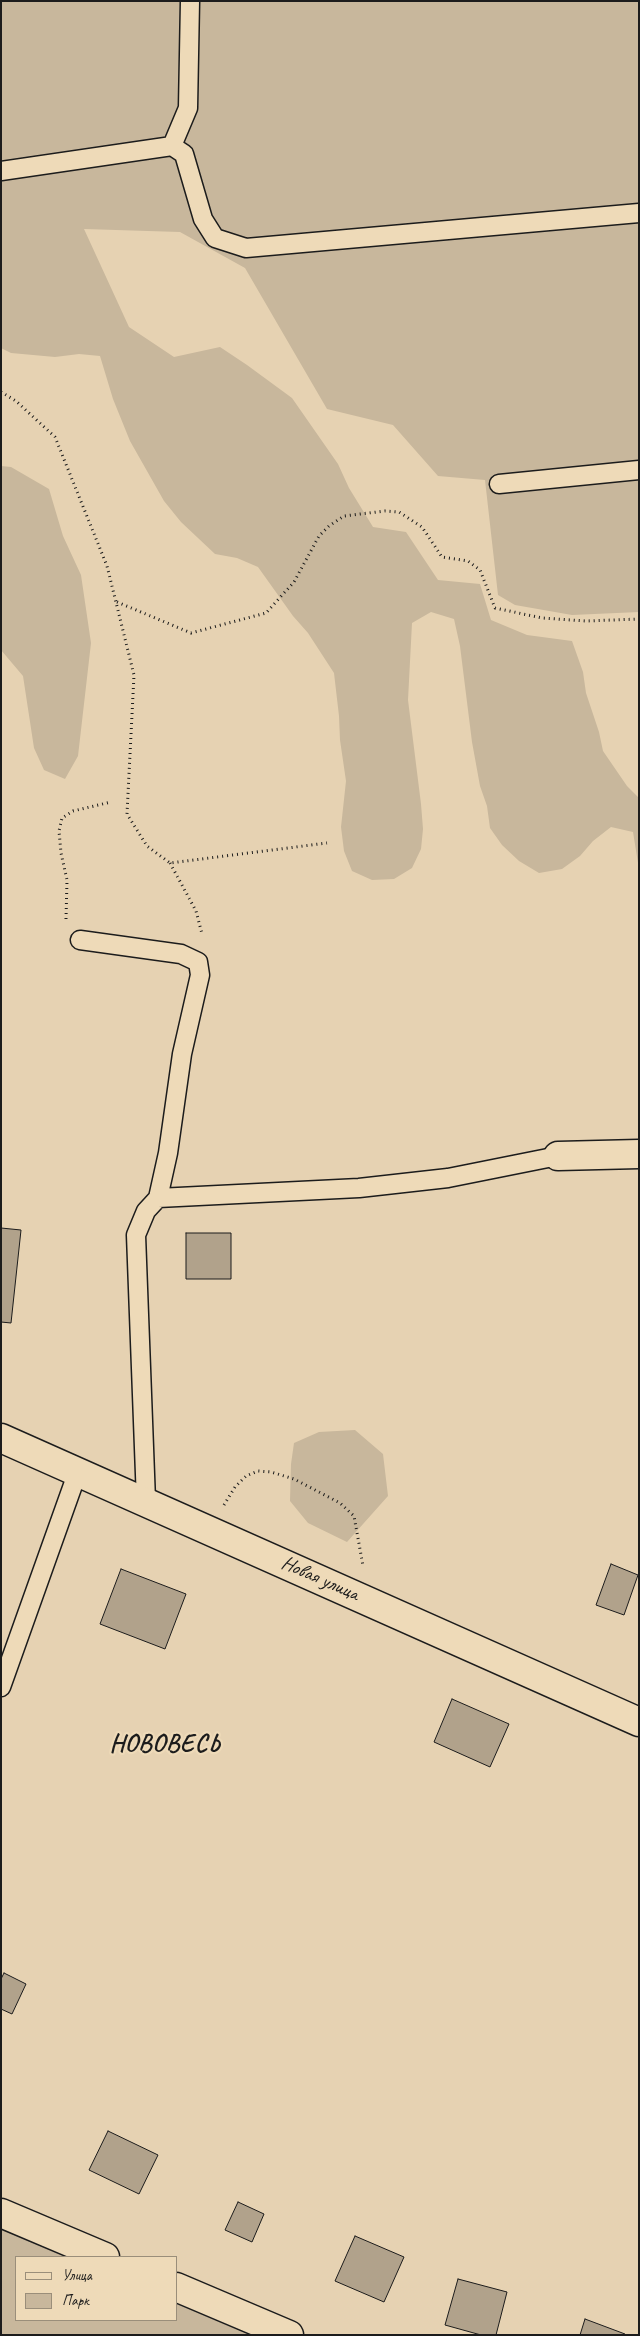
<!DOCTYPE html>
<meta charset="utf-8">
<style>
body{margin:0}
#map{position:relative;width:640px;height:2336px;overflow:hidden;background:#e6d2b2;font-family:Caveat,sans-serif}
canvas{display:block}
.frame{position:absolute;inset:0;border:2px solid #1c1c1c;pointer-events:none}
.legend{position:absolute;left:15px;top:2256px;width:162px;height:65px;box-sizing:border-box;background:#eedab8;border:1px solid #9a8e7a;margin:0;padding:6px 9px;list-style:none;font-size:15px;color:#1c1c1c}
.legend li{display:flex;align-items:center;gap:10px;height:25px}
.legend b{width:25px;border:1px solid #9a8e7a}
</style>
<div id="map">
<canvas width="640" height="2336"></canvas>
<div class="frame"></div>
<ul class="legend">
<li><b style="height:6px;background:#eedab8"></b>Улица</li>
<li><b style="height:14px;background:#c8b79c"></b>Парк</li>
</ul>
</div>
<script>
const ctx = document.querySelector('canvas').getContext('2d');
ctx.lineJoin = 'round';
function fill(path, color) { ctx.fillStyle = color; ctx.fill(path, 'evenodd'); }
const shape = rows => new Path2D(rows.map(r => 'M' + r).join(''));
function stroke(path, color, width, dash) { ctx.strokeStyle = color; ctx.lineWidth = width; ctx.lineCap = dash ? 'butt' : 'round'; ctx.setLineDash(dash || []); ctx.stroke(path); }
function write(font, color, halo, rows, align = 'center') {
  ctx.font = font + ' Caveat,sans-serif'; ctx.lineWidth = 4.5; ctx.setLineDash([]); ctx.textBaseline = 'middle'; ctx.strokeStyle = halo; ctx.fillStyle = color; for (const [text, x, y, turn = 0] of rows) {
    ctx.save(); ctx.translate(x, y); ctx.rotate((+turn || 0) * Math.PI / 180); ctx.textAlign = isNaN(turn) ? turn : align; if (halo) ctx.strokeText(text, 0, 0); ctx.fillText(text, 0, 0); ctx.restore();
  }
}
const green = shape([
 [1,1,639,1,639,612,572,615,515,605,498,595,485,480,438,476,393,425,327,409,245,268,180,232,84,229,129,327,174,357,220,347,247,365,292,398,338,464,349,488,373,527,406,532,438,580,480,584,491,620,527,635,572,641,583,672,586,693,599,732,603,751,627,786,639,798,639,869,633,832,611,827,593,841,580,856,562,869,539,873,519,861,502,845,490,828,487,806,480,786,472,742,460,646,454,619,431,612,412,623,408,700,421,804,423,829,421,849,412,868,394,879,372,880,352,871,344,851,341,827,346,781,340,740,339,716,334,673,308,633,293,616,258,567,237,558,215,554,181,522,164,501,130,441,113,399,100,356,79,354,55,357,11,353,1,348],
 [1,466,11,467,49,489,63,536,81,575,91,643,78,756,65,779,44,770,34,748,23,676,1,650],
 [355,1430,383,1454,388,1496,347,1542,308,1523,290,1501,291,1464,294,1443,319,1432],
 [1,2228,69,2257,16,2257,16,2320,176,2320,176,2303,249,2335,1,2335]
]);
const building = shape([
 [1,1228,21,1230,11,1323,1,1322,1,1228],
 [186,1233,231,1233,231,1279,186,1279,186,1233],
 [611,1564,638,1575,624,1615,596,1605,611,1564],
 [121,1569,186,1594,165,1649,100,1624,121,1569],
 [452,1699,509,1724,490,1767,434,1742,452,1699],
 [4,1973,26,1984,12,2014,1,2009,1,1979,4,1973],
 [108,2131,158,2155,139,2194,89,2170,108,2131],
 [238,2202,264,2214,252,2242,225,2230,238,2202],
 [355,2236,404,2257,384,2302,335,2281,355,2236],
 [458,2279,507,2292,496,2335,481,2335,445,2325,458,2279],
 [585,2319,625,2334,624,2335,580,2335,585,2319]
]);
const path = shape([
 [1,392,16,401,55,437,107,566,134,675,127,814,147,846,170,863,327,843],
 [117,602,191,633,266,613,294,582,319,536,329,526,344,516,385,511,399,512,422,527,442,557,468,561,480,570,495,608,542,618,586,621,639,619],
 [170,863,196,911,202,934],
 [66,919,67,880,61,853,59,831,62,818,73,811,111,802],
 [224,1505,235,1487,246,1476,258,1471,271,1472,294,1479,340,1503,354,1516,363,1566]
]);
const lane = shape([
 [172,146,188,108,190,1],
 [1,171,172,146,184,154,203,219,215,238,246,248,639,213],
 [499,484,639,470],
 [80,940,181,954,198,962,200,975,182,1054,168,1153,158,1198,146,1211,136,1235,146,1501],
 [158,1198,359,1188,448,1178,558,1156],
 [1,1687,78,1471]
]);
const street = shape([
 [558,1156,639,1154],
 [1,1438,639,1722],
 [1,2213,105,2257],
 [176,2287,289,2335]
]);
const streetNames = [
 ["Новая улица",320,1579,24]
];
const districtNames = [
 ["НОВОВЕСЬ",165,1744]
];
fill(green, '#c8b79c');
fill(building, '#b1a28b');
stroke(building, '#1c1c1c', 1);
stroke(lane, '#1c1c1c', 21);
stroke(street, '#1c1c1c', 31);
stroke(path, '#1c1c1c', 3, [1, 4]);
stroke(lane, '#eedab8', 18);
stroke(street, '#eedab8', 28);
write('20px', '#1c1c1c', '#eedab8', streetNames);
ctx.letterSpacing = '1px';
write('bold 25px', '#1c1c1c', '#eedab8', districtNames);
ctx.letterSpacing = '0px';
</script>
